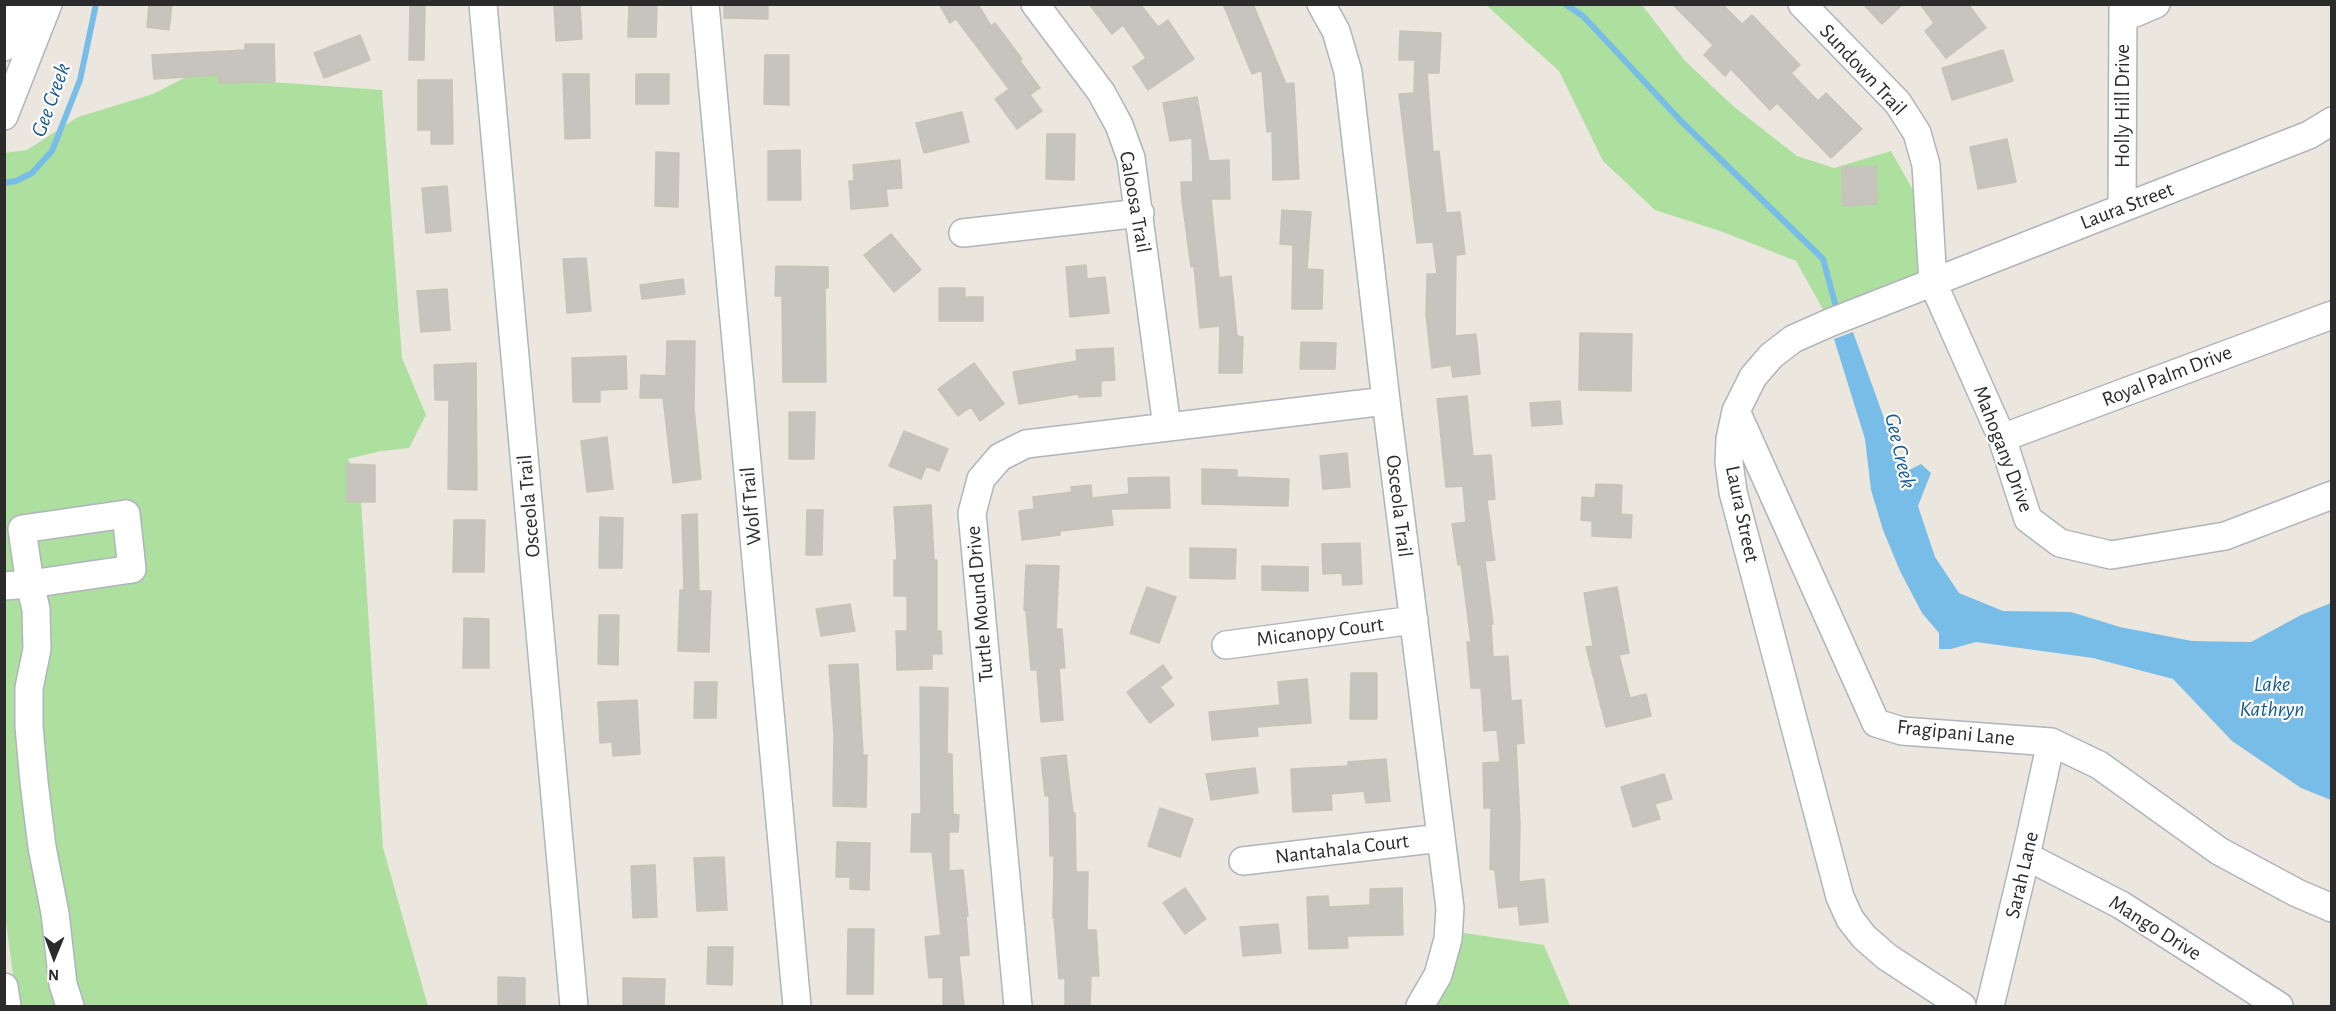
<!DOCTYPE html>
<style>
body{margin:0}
#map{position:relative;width:2336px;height:1011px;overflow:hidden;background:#ece7de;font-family:"Alegreya Sans",sans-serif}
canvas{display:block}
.frame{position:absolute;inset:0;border:6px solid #2b2b2b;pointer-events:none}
.north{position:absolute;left:24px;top:927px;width:60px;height:60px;-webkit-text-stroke:4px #fff;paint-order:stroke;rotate:181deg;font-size:16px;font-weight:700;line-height:24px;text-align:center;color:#2b2b2b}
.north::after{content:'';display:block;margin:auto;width:21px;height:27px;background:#2b2b2b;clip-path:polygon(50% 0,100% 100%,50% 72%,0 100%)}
</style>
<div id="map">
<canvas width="2336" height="1011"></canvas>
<div class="frame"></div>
<div class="north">N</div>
</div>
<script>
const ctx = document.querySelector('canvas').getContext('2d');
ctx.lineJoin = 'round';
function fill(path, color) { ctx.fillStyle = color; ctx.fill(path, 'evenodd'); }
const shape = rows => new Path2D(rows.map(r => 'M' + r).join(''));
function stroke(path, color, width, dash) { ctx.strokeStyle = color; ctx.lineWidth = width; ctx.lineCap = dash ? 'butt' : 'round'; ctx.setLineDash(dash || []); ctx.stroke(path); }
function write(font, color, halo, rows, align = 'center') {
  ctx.font = font + ' "Alegreya Sans",sans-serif'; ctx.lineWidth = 4.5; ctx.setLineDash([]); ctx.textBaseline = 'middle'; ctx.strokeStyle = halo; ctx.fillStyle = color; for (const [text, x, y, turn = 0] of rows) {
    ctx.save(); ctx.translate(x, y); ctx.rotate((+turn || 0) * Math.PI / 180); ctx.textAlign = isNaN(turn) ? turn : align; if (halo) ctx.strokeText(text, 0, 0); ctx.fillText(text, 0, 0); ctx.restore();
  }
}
const green = shape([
 [1486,5,1642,5,1685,61,1733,106,1797,156,1834,168,1891,151,1918,199,1922,275,1825,313,1796,261,1723,232,1655,210,1603,161,1559,71],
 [219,60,244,80,382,90,402,358,426,415,409,448,381,451,348,459,360,484,383,848,428,1006,17,1006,4,907,4,153,27,150,78,117,153,94],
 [1458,932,1544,945,1570,1006,1432,1006]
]);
const water = shape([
 [1853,332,1898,457,1907,471,1921,464,1931,473,1918,506,1935,557,1959,593,2003,611,2071,612,2120,627,2192,641,2251,642,2301,615,2331,603,2331,800,2301,788,2232,741,2173,679,2093,658,1976,642,1951,649,1939,649,1939,633,1922,613,1900,571,1883,530,1871,490,1865,439,1834,339]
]);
const stream = shape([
 [1565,4,1583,16,1681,121,1823,259,1838,314],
 [4,183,16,181,32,173,52,151,80,80,96,4]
]);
const building = shape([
 [149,4,172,4,169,30,147,27,149,4],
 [410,4,425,4,424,60,409,60,410,4],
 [554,4,580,4,582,39,556,41,554,4],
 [629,4,657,4,656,37,628,37,629,4],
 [724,4,768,4,768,19,724,18,724,4],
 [939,4,981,4,979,6,991,26,995,23,1022,59,1020,61,1040,88,1030,95,1042,111,1017,129,995,99,1009,89,956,19,950,23,939,4],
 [1089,4,1140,4,1158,27,1168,20,1194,59,1148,90,1133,67,1146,58,1123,25,1112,34,1089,4],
 [1223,4,1253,4,1286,84,1294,83,1299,179,1273,180,1272,131,1267,132,1262,70,1252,74,1223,4],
 [1672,4,1722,4,1742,24,1752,15,1800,65,1791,73,1818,101,1826,93,1862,129,1831,158,1777,103,1770,110,1731,69,1725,76,1704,55,1713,45,1672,4],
 [1863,4,1903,4,1882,24,1863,4],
 [1920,4,1968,4,1986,28,1946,58,1925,31,1934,23,1920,4],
 [1400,31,1441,33,1439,73,1427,73,1433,152,1439,151,1446,213,1460,212,1465,254,1456,255,1455,336,1476,334,1480,374,1453,377,1451,365,1432,368,1426,315,1427,274,1437,274,1433,242,1417,243,1399,94,1414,93,1415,60,1399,60,1400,31],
 [360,35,370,60,324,78,314,53,360,35],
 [245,44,274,44,275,82,219,83,219,75,154,79,152,55,245,50,245,44],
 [2003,50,2013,81,1952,100,1942,68,2003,50],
 [765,55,789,55,789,105,764,104,765,55],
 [563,74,589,74,590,138,565,139,563,74],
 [636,74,669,74,669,104,636,104,636,74],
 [418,80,452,80,453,144,431,144,431,130,418,130,418,80],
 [1197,97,1209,161,1229,160,1230,199,1211,199,1219,278,1231,276,1237,336,1243,337,1242,373,1219,373,1220,326,1200,328,1194,266,1191,267,1182,200,1181,182,1193,182,1192,138,1170,141,1163,103,1197,97],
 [962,112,969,142,924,153,916,123,962,112],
 [1047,134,1075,134,1074,180,1046,179,1047,134],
 [2007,139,2016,182,1978,189,1970,147,2007,139],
 [800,150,801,200,768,200,768,151,800,150],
 [656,152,679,153,678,207,655,206,656,152],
 [900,160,902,188,886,189,888,206,851,209,849,181,854,181,853,165,900,160],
 [1876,166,1877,204,1843,206,1842,167,1876,166],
 [447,186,451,231,426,233,422,188,447,186],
 [1282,210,1311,212,1307,269,1323,270,1322,309,1292,309,1293,245,1280,244,1282,210],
 [891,234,921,270,894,292,864,255,891,234],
 [586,258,591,311,567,313,563,259,586,258],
 [1086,265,1087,279,1105,277,1109,313,1070,317,1066,267,1086,265],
 [776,266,828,267,828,288,825,288,826,382,783,382,782,296,775,296,776,266],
 [683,279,685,294,642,299,640,285,683,279],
 [939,288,965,288,965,297,983,297,983,321,939,321,939,288],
 [447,289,450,330,421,332,417,291,447,289],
 [1580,333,1632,334,1631,391,1579,390,1580,333],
 [667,341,695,341,694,409,701,479,673,483,663,398,640,398,641,375,666,376,667,341],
 [1301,342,1336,343,1335,369,1300,369,1301,342],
 [1113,348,1115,380,1101,381,1101,396,1079,397,1078,394,1019,404,1013,372,1077,361,1076,350,1113,348],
 [626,356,627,389,600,390,600,402,573,402,572,358,626,356],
 [476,363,477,490,448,489,449,400,435,400,434,365,476,363],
 [974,363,1004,404,980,421,971,407,958,416,938,389,974,363],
 [1467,396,1473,456,1491,455,1495,499,1487,500,1495,560,1485,561,1493,624,1491,624,1493,657,1508,656,1511,701,1521,700,1524,743,1516,744,1520,824,1519,882,1544,879,1548,922,1520,925,1518,906,1499,908,1495,870,1490,869,1491,808,1484,808,1483,763,1500,762,1497,730,1484,731,1481,688,1471,688,1467,642,1471,642,1461,564,1458,565,1452,524,1466,522,1463,486,1446,487,1437,399,1467,396],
 [1560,401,1562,424,1532,426,1530,403,1560,401],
 [789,412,815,412,814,459,789,459,789,412],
 [904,431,948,449,939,471,926,466,921,479,889,466,904,431],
 [607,437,613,489,587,492,581,441,607,437],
 [1347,453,1350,487,1323,489,1320,456,1347,453],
 [347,464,375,465,375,502,347,502,347,464],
 [1202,469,1237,470,1237,477,1289,479,1288,506,1202,504,1202,469],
 [1169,477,1170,508,1111,509,1113,525,1060,531,1060,535,1022,540,1019,511,1034,509,1033,497,1072,492,1071,487,1091,485,1092,498,1129,494,1128,478,1169,477],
 [1596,484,1622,485,1621,514,1632,515,1631,538,1592,536,1592,521,1581,520,1582,497,1595,498,1596,484],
 [931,505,934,560,937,560,937,631,941,631,942,654,932,654,932,669,897,670,896,631,907,631,907,596,894,596,894,560,897,560,894,507,931,505],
 [807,510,823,510,822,555,806,555,807,510],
 [697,514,699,591,711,591,709,652,678,651,680,590,684,590,682,515,697,514],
 [600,517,623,518,622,568,599,568,600,517],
 [454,520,485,520,484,572,453,572,454,520],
 [1360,543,1362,584,1343,585,1342,573,1323,574,1322,544,1360,543],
 [1190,548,1236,549,1235,579,1190,578,1190,548],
 [1026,565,1059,566,1056,629,1062,629,1065,668,1059,668,1063,720,1041,722,1037,670,1031,670,1026,611,1024,610,1026,565],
 [1262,566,1308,567,1308,591,1262,590,1262,566],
 [1147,587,1176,597,1159,643,1130,633,1147,587],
 [1617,587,1629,653,1619,655,1630,698,1646,694,1651,716,1606,727,1586,647,1593,646,1584,593,1617,587],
 [850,604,855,631,821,636,816,609,850,604],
 [599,615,619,615,618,665,598,664,599,615],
 [464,618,489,619,489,668,463,668,464,618],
 [858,664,863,755,867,755,866,807,833,806,834,734,829,665,858,664],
 [1163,665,1172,678,1160,687,1174,705,1150,723,1127,692,1163,665],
 [1351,673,1377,673,1377,719,1350,719,1351,673],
 [1307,679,1311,723,1257,727,1258,736,1212,740,1209,712,1280,705,1278,682,1307,679],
 [695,682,717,682,716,718,694,718,695,682],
 [920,687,948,688,947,754,952,754,953,814,959,815,958,832,949,832,949,871,963,870,968,916,966,916,969,955,959,956,964,1006,943,1006,943,977,929,978,925,937,941,935,932,852,911,852,912,814,921,814,920,687],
 [637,700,640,754,613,756,612,742,600,743,598,702,637,700],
 [1066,755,1073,813,1075,813,1076,872,1088,872,1087,930,1096,930,1099,976,1091,976,1090,1006,1065,1006,1065,978,1059,979,1054,918,1053,918,1054,856,1050,856,1049,796,1045,796,1041,758,1066,755],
 [1386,759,1390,801,1366,803,1364,791,1331,794,1332,810,1293,812,1291,769,1348,766,1348,762,1386,759],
 [1255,768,1258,793,1211,800,1206,774,1255,768],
 [1664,774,1672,799,1655,804,1660,819,1633,827,1621,787,1664,774],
 [1160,808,1193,819,1180,857,1148,846,1160,808],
 [837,842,870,843,869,890,850,889,850,877,836,877,837,842],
 [724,857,727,910,697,911,694,858,724,857],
 [655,865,657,917,633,918,631,866,655,865],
 [1185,888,1206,919,1185,934,1163,903,1185,888],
 [1402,888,1403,935,1347,936,1348,948,1309,949,1307,897,1328,896,1329,907,1370,905,1370,889,1402,888],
 [1278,924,1281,953,1243,956,1240,927,1278,924],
 [848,929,874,929,873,994,847,994,848,929],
 [708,947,733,947,732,985,707,984,708,947],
 [498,977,525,978,525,1006,498,1006,498,977],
 [623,978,665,979,664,1006,623,1006,623,978]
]);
const minor = shape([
 [483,4,574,1006],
 [705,4,797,1006],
 [1035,4,1101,92,1119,125,1131,158,1167,427],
 [1321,4,1336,31,1348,72,1386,401,1450,908,1448,939,1438,975,1420,1006],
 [1802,4,1898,103,1917,133,1926,165,1933,283,2002,438,2028,519,2060,543,2111,555,2225,536,2332,495],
 [2123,18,2156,4],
 [4,47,20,4],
 [4,116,48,4],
 [2122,207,2123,4],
 [963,233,1140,213],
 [1736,411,1876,723,1902,731,2051,742,2099,765,2219,851,2297,893,2332,908],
 [2002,438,2332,315],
 [126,514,132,569,30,584,22,529,126,514],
 [4,586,30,584,36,609,37,649,29,688,29,726,34,782,42,847,55,913,63,984,70,1006],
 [1226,645,1414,620],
 [2026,856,2121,905,2279,1006],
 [1243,861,1441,838],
 [4,987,7,1006],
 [1018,1006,972,513,981,479,1000,457,1026,444,1386,401],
 [1962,1006,1887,957,1864,937,1850,919,1840,897,1733,492,1729,462,1730,439,1736,411,1753,377,1771,356,1793,339,1829,323,2309,135,2332,121],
 [1990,1006,2026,856,2051,742]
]);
const streetNames = [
 ["Sundown Trail",1863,70,47],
 ["Holly Hill Drive",2123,106,-90],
 ["Caloosa Trail",1135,202,80],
 ["Laura Street",2127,206,-21],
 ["Royal Palm Drive",2167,376,-21],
 ["Mahogany Drive",2003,449,69],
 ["Osceola Trail",529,506,-95],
 ["Wolf Trail",751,506,-95],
 ["Osceola Trail",1399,506,83],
 ["Laura Street",1742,514,78],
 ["Turtle Mound Drive",980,604,-95],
 ["Micanopy Court",1320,632,-7],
 ["Fragipani Lane",1956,733,6],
 ["Nantahala Court",1342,849,-7],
 ["Sarah Lane",2022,875,-77],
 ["Mango Drive",2155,928,32]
];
const waterNames = [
 ["Gee Creek",51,100,-70],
 ["Gee Creek",1900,451,77],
 ["Lake",2272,684],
 ["Kathryn",2272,709]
];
fill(green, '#addf9e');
fill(water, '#78bde7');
stroke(stream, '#78bde7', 6);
fill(building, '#c7c4bd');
stroke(building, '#c7c3b8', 1.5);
stroke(minor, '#b1b3bd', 30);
stroke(minor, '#fff', 27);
write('21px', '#2b2b2b', '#fff', streetNames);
write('italic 22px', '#165b93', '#fff', waterNames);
</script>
